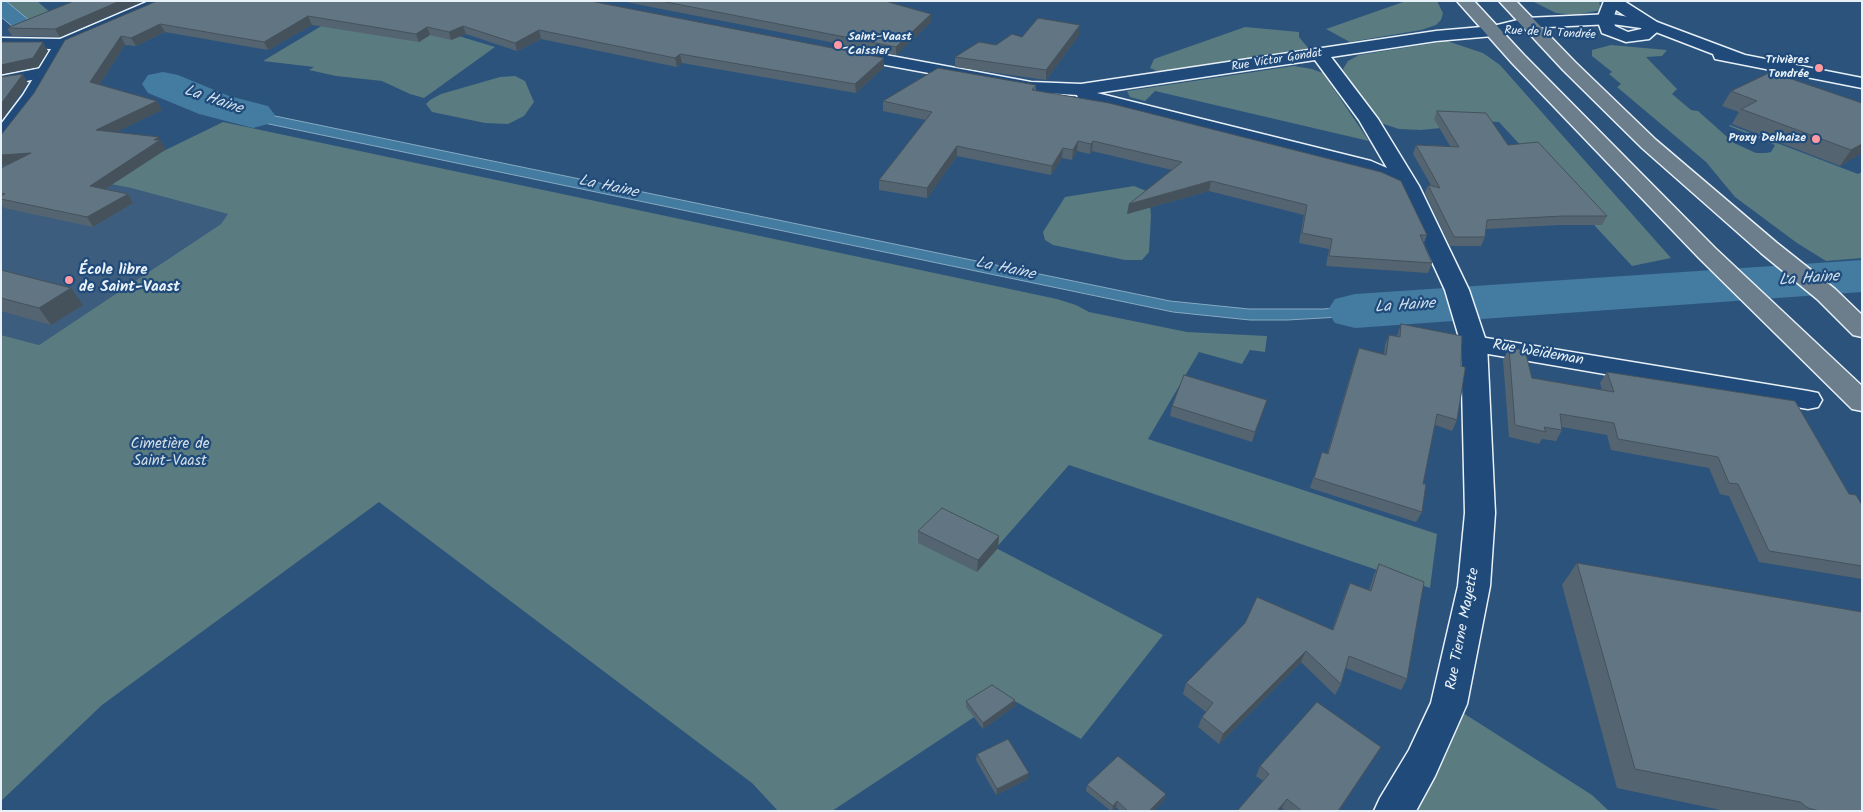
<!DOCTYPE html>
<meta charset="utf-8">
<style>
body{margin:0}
#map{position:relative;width:1863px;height:812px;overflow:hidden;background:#2c537c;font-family:Kalam,sans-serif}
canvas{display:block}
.frame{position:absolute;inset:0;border:2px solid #e8f1f8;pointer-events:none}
</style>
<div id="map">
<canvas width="1863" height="812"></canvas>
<div class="frame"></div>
</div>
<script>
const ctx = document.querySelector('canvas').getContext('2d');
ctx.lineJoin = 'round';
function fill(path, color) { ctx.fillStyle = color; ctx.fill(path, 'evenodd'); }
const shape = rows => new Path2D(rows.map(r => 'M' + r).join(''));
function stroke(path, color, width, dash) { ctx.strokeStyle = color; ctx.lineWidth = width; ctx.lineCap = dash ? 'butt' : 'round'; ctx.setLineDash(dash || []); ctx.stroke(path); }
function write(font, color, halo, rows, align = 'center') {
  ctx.font = font + ' Kalam,sans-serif'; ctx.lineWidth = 4.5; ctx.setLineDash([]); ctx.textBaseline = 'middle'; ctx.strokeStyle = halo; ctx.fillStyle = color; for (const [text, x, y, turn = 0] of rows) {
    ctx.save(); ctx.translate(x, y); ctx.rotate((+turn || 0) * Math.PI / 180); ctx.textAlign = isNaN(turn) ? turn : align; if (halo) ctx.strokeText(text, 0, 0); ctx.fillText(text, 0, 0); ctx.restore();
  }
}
const built = shape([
 [1,162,131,188,229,214,221,224,39,345,1,335]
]);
const green = shape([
 [6,1,37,1,52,14,36,26],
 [1406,1,1437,1,1443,13,1441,20,1436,25,1421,30,1350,42,1326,29],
 [1532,1,1599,1,1601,10,1575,15,1556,13],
 [343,13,452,34,495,47,424,98,410,94,382,81,336,76,309,70,314,67,263,61],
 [1245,27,1299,32,1299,37,1309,49,1178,77,1166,75,1150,68,1154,59],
 [1447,41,1483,53,1500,65,1671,258,1632,266,1499,122,1453,120,1441,128,1421,130,1399,129,1368,119,1343,69,1348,61,1359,55],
 [1611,45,1667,50,1662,56,1646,57,1677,89,1672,94,1691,110,1698,111,1734,143,1756,153,1766,153,1771,152,1775,145,1729,126,1730,125,1858,174,1862,172,1862,258,1826,261,1797,243,1735,197,1706,162,1617,87,1621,84,1609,74,1612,72,1592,56,1592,50],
 [1294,66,1312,69,1323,73,1369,141,1155,91,1145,101,1130,97,1127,91],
 [515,76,525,81,534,102,524,116,508,124,485,123,432,112,426,104,430,100,441,94,500,77],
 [223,122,1057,299,1076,305,1089,312,1187,332,1267,336,1265,352,1250,350,1242,364,1199,352,1148,439,1437,534,1430,588,1069,465,996,548,1163,635,1081,739,1006,696,832,811,778,811,752,783,379,502,102,705,1,801,1,335,39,345,221,224,228,214,131,188,2,163,143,161],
 [1134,186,1149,192,1151,216,1149,252,1142,260,1125,260,1053,245,1045,240,1043,232,1065,197],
 [1449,704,1592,795,1609,811,1394,811]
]);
const water = shape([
 [1,1,6,1,36,26,19,32,1,17,1,1],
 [176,85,211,100,246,110,1170,301,1249,309,1323,309,1439,299,1445,311,1287,320,1250,320,1173,312,216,113,163,90,176,85]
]);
const river = shape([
 [163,72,178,75,229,96,268,106,275,115,268,124,253,128,199,114,148,93,142,84,148,75,163,72],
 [1862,260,1862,292,1355,328,1335,323,1327,311,1335,299,1355,294,1862,260]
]);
const minor = shape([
 [1604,1,1624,1,1657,22,1659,25,1657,32,1649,39,1626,42,1602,33,1597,19,1604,1],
 [1616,10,1642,27,1641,29,1628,32,1615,26,1613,19,1616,10],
 [46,67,52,68,55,72,52,76,1,86,1,76,46,67],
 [1474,336,1808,391,1818,393,1822,400,1818,407,1808,409,1465,350,1461,344,1465,338,1474,336]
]);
const tertiary = shape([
 [149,1,171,1,169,4,69,47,38,101,8,142,1,144,1,124,23,95,51,49,1,48,1,38,60,39,149,1],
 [1612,14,1657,22,1745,55,1862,78,1862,88,1715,59,1713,54,1648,29,1612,24,1526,28,1493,36,1436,41,1331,57,1378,119,1419,186,1469,290,1487,344,1495,513,1490,586,1467,704,1435,776,1416,811,1374,811,1380,798,1409,750,1431,703,1458,586,1465,513,1461,344,1445,290,1399,190,1357,169,1079,100,1077,95,1031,92,848,58,842,57,839,53,842,49,848,48,1031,82,1081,84,1436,31,1493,26,1526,18,1612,14],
 [1315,60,1359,120,1387,168,1371,161,1097,93,1315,60]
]);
const trunk = shape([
 [1457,1,1474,1,1524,55,1715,248,1862,386,1862,411,1852,409,1699,258,1512,63,1457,1],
 [1499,1,1516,1,1575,62,1656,140,1777,243,1835,289,1862,315,1862,337,1853,335,1817,299,1761,253,1642,148,1563,70,1499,1]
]);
const wall = shape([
 [74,1,144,1,60,37,12,36,7,28],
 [157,1,590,1,884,58,884,67,856,93,682,63,677,67,541,39,517,51,466,34,451,40,430,35,419,42,312,25,268,50,165,32,136,46,125,45,99,85,162,110,116,132,164,146,165,150,105,189,128,194,133,203,93,227,4,208,1,204,1,168,7,165,1,165,2,135],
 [621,1,885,1,931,22,896,55],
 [1079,35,1046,80,955,67,955,57,1022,37],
 [1036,85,1036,91,1427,235,1424,243,1432,263,1428,273,1326,266,1329,249,1299,243,1304,215,1209,191,1127,214,1129,204,1172,170,1092,151,1090,154,1077,151,1072,160,1062,158,1051,175,957,156,927,198,879,190,879,180,926,120,883,111,883,101],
 [1731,91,1862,103,1862,153,1840,166,1732,124,1739,112,1722,106],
 [1437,111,1508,145,1607,216,1602,225,1559,225,1486,229,1485,237,1481,246,1450,246,1425,193,1428,185,1431,185,1413,154,1416,145,1450,146,1434,119],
 [1,270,83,305,51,325,1,311],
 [1401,324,1457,420,1452,431,1435,425,1423,484,1422,512,1416,522,1310,488,1322,452,1327,454,1355,359,1359,348,1384,354,1385,345,1389,335,1397,336],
 [1509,348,1532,378,1602,390,1600,383,1607,372,1849,494,1862,505,1862,579,1759,562,1729,496,1720,494,1709,468,1611,450,1607,435,1562,427,1562,430,1556,441,1542,439,1539,444,1509,437,1503,360],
 [1267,400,1252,442,1170,416,1172,406],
 [918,531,998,548,977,572,918,543],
 [1577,563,1862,811,1725,811,1617,788,1562,585],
 [1379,564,1407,679,1401,690,1346,668,1341,684,1335,695,1301,662,1219,744,1198,727,1202,717,1206,712,1183,694,1186,683,1332,630,1345,594,1350,583,1369,590,1374,575],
 [1015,700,1015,706,983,729,966,707,966,701],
 [1381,747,1339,811,1285,811,1282,808,1263,781,1256,776,1260,766],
 [977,754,1028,779,996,795,976,760],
 [1087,785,1166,794,1164,800,1153,811,1120,811,1116,807,1113,811,1111,811,1086,791]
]);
const shadedWall = shape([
 [120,1,144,1,60,37,55,29],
 [931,14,931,22,896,55,896,47],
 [308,16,312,25,268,50,264,42],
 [160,24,165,32,136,46,131,38],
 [1080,25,1079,35,1046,80,1046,70],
 [463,26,466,34,451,40,449,32],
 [427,27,430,35,419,42,416,34],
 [539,30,541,39,517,51,515,43],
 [121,36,125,45,95,91,90,82],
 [43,42,48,51,38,67,1,74,1,65],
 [680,54,682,63,677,67,675,58],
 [884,58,884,67,856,93,855,84],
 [23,74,28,83,1,121,1,104],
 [157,101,162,110,102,139,96,130],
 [159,137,164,146,165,150,96,195,90,186],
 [1078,141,1077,151,1072,160,1073,150],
 [1093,141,1092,151,1090,154,1091,144],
 [1862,144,1862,153,1840,166,1851,150],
 [957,146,957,156,927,198,927,188],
 [1063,148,1062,158,1051,175,1052,166],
 [31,153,37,162,1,165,1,155],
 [1211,181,1209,191,1127,214,1129,204],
 [128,194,133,203,93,227,87,217],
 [71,288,83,305,51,325,39,308],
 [1267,400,1264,410,1252,442,1255,432],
 [999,536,998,548,977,572,978,560],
 [1306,651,1301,662,1219,744,1223,734],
 [1015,700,1015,706,983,729,983,723],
 [1381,747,1339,811,1338,811],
 [1029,773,1028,779,996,795,997,789],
 [1166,794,1164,800,1153,811,1149,811],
 [1287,799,1280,811,1277,811],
 [1117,801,1116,807,1112,811,1113,806]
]);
const building = shape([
 [74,1,120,1,55,29,7,28,74,1],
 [157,1,590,1,884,58,855,84,680,54,675,58,539,30,515,43,463,26,449,32,427,27,416,34,308,16,264,42,160,24,131,38,121,36,90,82,157,101,96,130,159,137,154,140,160,140,90,186,128,194,87,217,1,199,1,196,5,194,1,193,1,168,31,153,1,155,1,135,34,93,65,40,157,1],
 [661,1,885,1,931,14,896,47,661,1],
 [1038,18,1080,25,1046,70,955,57,979,42,996,45,1012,34,1022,37,1038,18],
 [1,42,43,42,33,58,1,65,1,42],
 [938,68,1036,85,1032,90,1109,103,1381,172,1401,181,1427,235,1420,235,1432,263,1329,256,1332,239,1302,233,1307,205,1211,181,1129,204,1182,162,1093,141,1091,144,1078,141,1073,150,1063,148,1052,166,957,146,927,188,879,180,932,112,883,101,938,68],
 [1771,72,1862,103,1862,144,1851,150,1741,109,1757,101,1731,91,1771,72],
 [23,74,1,104,1,77,23,74],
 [1437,111,1486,113,1508,145,1538,142,1607,216,1563,216,1487,220,1485,237,1454,237,1428,185,1440,188,1416,145,1459,147,1437,111],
 [1,270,71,288,39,308,1,298,1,270],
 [1401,324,1462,336,1461,366,1465,367,1465,370,1457,420,1437,414,1423,484,1426,484,1422,512,1314,478,1322,452,1328,454,1359,348,1386,355,1389,335,1400,337,1401,324],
 [1509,348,1525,350,1532,378,1614,392,1607,372,1795,401,1849,494,1856,495,1862,505,1862,566,1769,551,1738,484,1729,483,1718,457,1618,439,1614,423,1560,414,1562,430,1544,427,1546,432,1515,425,1509,348],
 [1184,375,1267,400,1255,432,1172,406,1184,375],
 [942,508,999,536,978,560,918,531,942,508],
 [1577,563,1862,612,1862,811,1820,811,1808,808,1800,802,1635,769,1577,563],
 [1379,564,1424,582,1407,679,1349,656,1341,684,1306,651,1223,734,1202,717,1213,703,1186,683,1245,623,1257,597,1333,630,1350,583,1371,591,1379,564],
 [992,685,1015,700,983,723,966,701,992,685],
 [1317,702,1381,747,1338,811,1302,811,1287,799,1277,811,1237,811,1269,774,1260,766,1317,702],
 [1008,739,1029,773,997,789,977,754,1008,739],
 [1118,756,1166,794,1149,811,1128,811,1117,801,1113,806,1087,785,1118,756]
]);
const markers = [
 [838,45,5,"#ff9aa2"],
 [1819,68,5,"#ff9aa2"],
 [1816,139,5,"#ff9aa2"],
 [69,280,5,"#ff9aa2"]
];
const farStreetnames = [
 ["Rue de la Tondrée",1550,34,3],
 ["Rue Victor Gondat",1277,61,-9]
];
const farPoinames = [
 ["Saint-Vaast",848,38,"left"],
 ["Caissier",848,52,"left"],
 ["Trivières",1809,61],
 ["Tondrée",1809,75],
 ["Proxy Delhaize",1806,139]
];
const poiNames = [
 ["École libre",79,271],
 ["de Saint-Vaast",79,288]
];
const streetNames = [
 ["Rue Weideman",1538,354,10],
 ["Rue Tierne Mayette",1464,629,-79]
];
const parkNames = [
 ["Cimetière de",170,445],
 ["Saint-Vaast",170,462]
];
const waterNames = [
 ["La Haine",213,101,19],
 ["La Haine",608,188,12],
 ["La Haine",1005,270,12],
 ["La Haine",1809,280,-4],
 ["La Haine",1405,307,-4]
];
fill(built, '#3c5d7e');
fill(green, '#5a7b7f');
fill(water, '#447ba0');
stroke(water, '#86aac3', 1);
fill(river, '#447ba0');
stroke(minor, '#e8f1f8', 3);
stroke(tertiary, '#e8f1f8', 3);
stroke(trunk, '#e8f1f8', 3);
fill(minor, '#1f4a7a');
fill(tertiary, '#1f4a7a');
fill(trunk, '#6c7d8b');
fill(wall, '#546571');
fill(shadedWall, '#45525c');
fill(building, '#627583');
stroke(building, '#45525c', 1);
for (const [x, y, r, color] of markers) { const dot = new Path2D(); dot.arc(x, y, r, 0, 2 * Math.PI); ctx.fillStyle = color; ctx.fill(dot); stroke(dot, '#1f4a7a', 2); }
write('12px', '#e8f1f8', '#1f4a7a', farStreetnames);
write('bold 12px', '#e8f1f8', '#1f4a7a', farPoinames, 'right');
write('bold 15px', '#e8f1f8', '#1f4a7a', poiNames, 'left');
write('15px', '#e8f1f8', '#1f4a7a', streetNames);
write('15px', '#d3dfe6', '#1f4a7a', parkNames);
write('italic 16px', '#cfdfeb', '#1f4a7a', waterNames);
</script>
